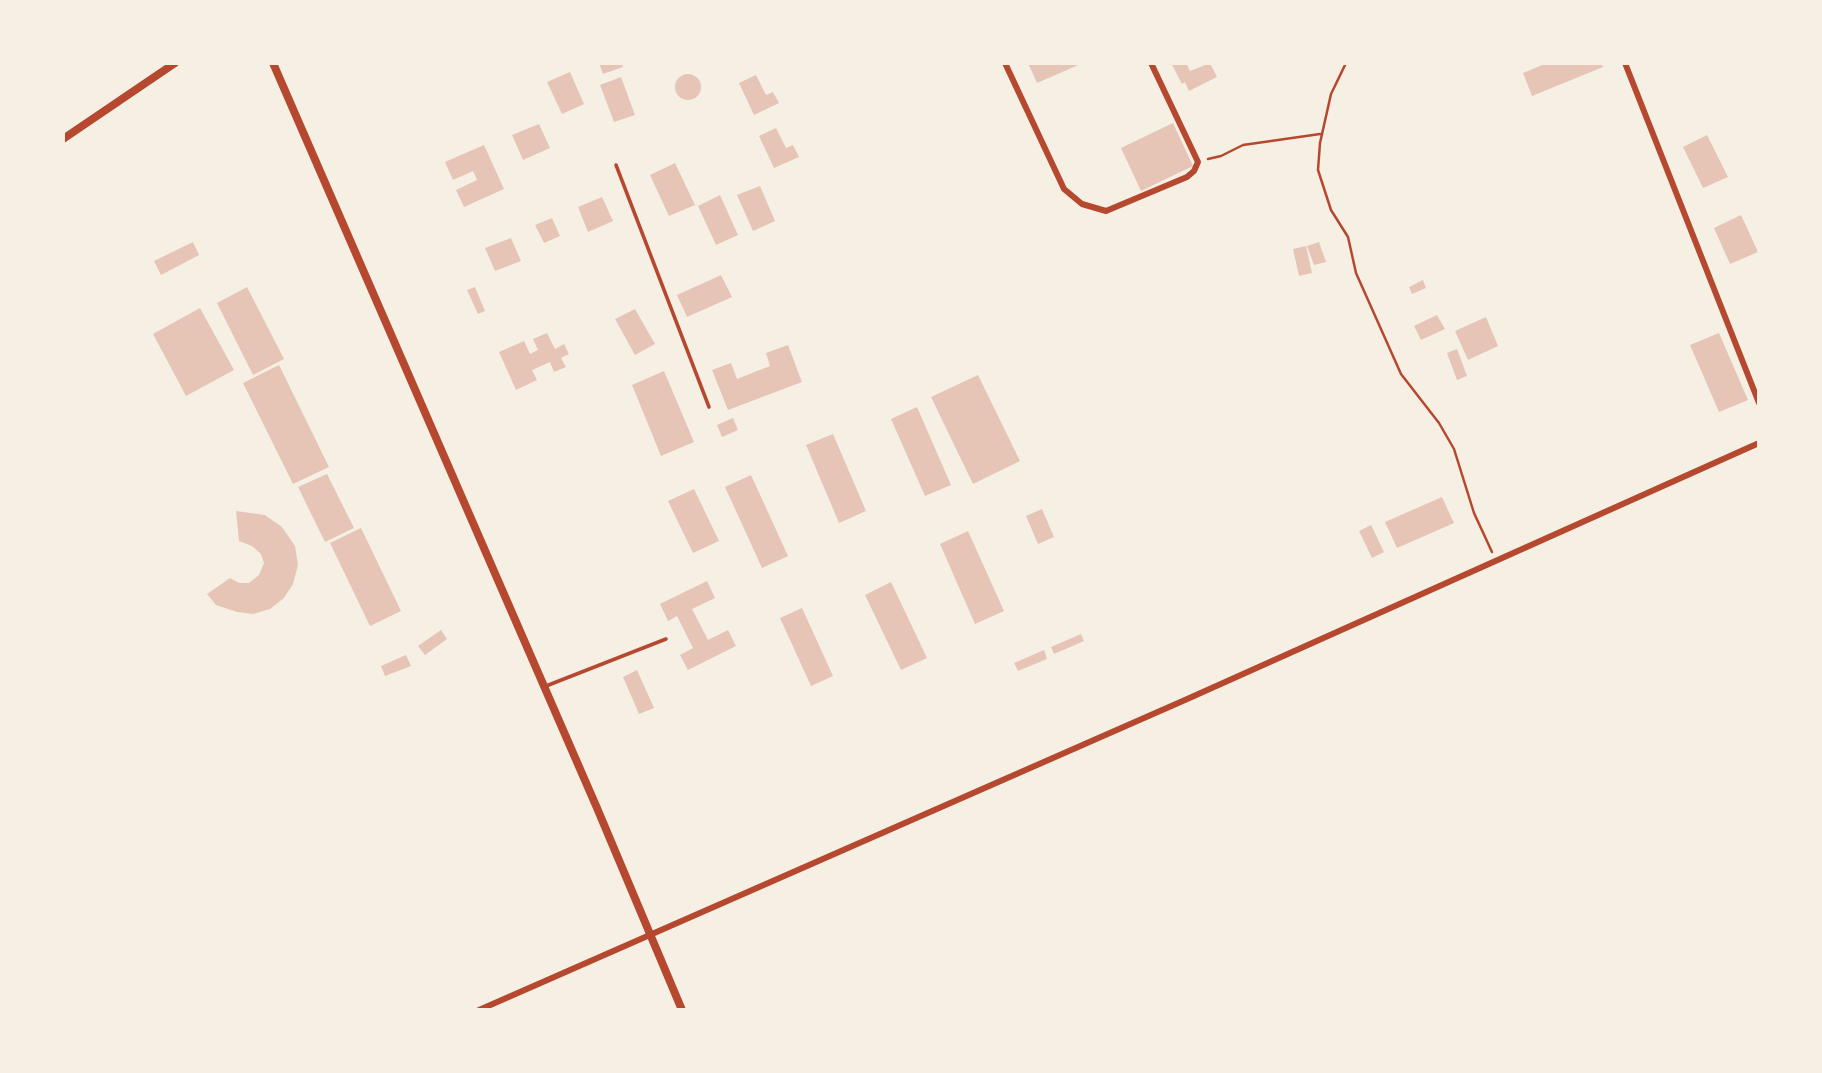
<!DOCTYPE html>
<style>
body{margin:0}
#map{position:relative;width:1822px;height:1073px;overflow:hidden;background:#f6efe4;font-family:Arial,sans-serif}
canvas{display:block}
.frame{position:absolute;inset:0;border:65px solid #f6efe4;pointer-events:none}
</style>
<div id="map">
<canvas width="1822" height="1073"></canvas>
<div class="frame"></div>
</div>
<script>
const ctx = document.querySelector('canvas').getContext('2d');
ctx.lineJoin = 'round';
function fill(path, color) { ctx.fillStyle = color; ctx.fill(path, 'evenodd'); }
const shape = rows => new Path2D(rows.map(r => 'M' + r).join(''));
function stroke(path, color, width, dash) { ctx.strokeStyle = color; ctx.lineWidth = width; ctx.lineCap = dash ? 'butt' : 'round'; ctx.setLineDash(dash || []); ctx.stroke(path); }
const building = shape([
 [599,63,622,63,623,67,603,74],
 [1028,63,1083,63,1037,83],
 [1171,63,1186,63,1190,71,1210,63,1217,77,1189,91,1185,82,1182,84],
 [1547,63,1601,63,1603,67,1532,96,1523,73],
 [570,72,584,104,562,114,547,82],
 '675 87a13 13 0 1 1 26 0a13 13 0 1 1-26 0Z',
 [756,75,766,95,773,92,779,103,754,115,739,83],
 [621,77,635,115,614,122,600,85],
 [1173,123,1193,166,1141,191,1121,148],
 [539,124,550,148,523,160,512,135],
 [776,128,786,148,793,145,799,157,774,168,759,136],
 [1707,135,1728,177,1703,188,1683,147],
 [484,145,504,189,464,207,456,190,477,180,473,171,453,180,445,162],
 [675,163,695,205,669,216,650,175],
 [760,186,775,221,753,231,737,195],
 [720,195,738,235,716,245,698,206],
 [602,197,613,221,588,232,578,207],
 [1741,215,1758,252,1730,264,1714,228],
 [552,218,560,236,544,243,535,225],
 [511,238,521,261,495,271,485,248],
 [193,242,199,255,161,275,154,261],
 [1319,242,1326,262,1314,265,1307,246],
 [1306,246,1312,273,1299,276,1293,249],
 [721,275,732,297,687,317,677,295],
 [1423,280,1426,288,1412,294,1409,287],
 [247,287,284,359,253,375,217,303],
 [475,287,485,311,478,314,467,290],
 [200,308,234,370,186,396,153,334],
 [635,309,655,344,635,355,615,319],
 [1437,315,1445,329,1421,340,1414,326],
 [1486,317,1498,346,1468,360,1455,331],
 [547,333,555,349,564,344,569,354,561,358,566,367,554,372,550,362,532,370,537,380,516,390,499,352,524,341,530,354,538,350,533,339],
 [1719,333,1748,400,1719,412,1690,345],
 [788,345,802,382,728,410,712,370,731,363,737,379,770,366,766,353],
 [1457,349,1467,376,1457,380,1447,353],
 [279,365,329,467,293,484,243,383],
 [664,371,694,442,661,456,632,385],
 [978,375,1020,461,973,484,931,397],
 [917,407,951,485,925,496,891,419],
 [733,418,738,430,722,437,717,425],
 [833,434,866,511,839,523,806,445],
 [327,474,354,528,325,542,298,487],
 [751,475,788,556,762,568,725,487],
 [694,489,719,541,693,553,668,501],
 [1442,497,1454,523,1397,548,1385,522],
 [1042,509,1054,537,1038,544,1026,516],
 [236,511,265,515,282,527,295,546,298,565,293,584,284,598,270,609,253,614,237,612,216,605,207,594,230,578,239,583,249,583,259,575,264,563,261,554,252,546,239,541],
 [1371,525,1384,552,1372,558,1359,531],
 [361,528,401,611,370,626,330,543],
 [968,531,1004,611,975,624,940,544],
 [707,581,715,598,692,609,708,640,728,630,736,646,688,670,680,655,693,648,677,616,668,621,660,604],
 [891,582,927,658,901,670,865,595],
 [802,608,833,676,811,686,780,618],
 [441,630,447,639,425,655,418,646],
 [1081,634,1084,641,1054,654,1051,647],
 [1044,650,1047,659,1018,671,1014,663],
 [406,655,411,666,385,676,381,666],
 [637,670,654,708,639,714,623,677]
]);
const path = shape([
 [1346,63,1331,94,1320,143,1318,170,1331,210,1348,237,1356,273,1401,374,1439,423,1454,449,1474,513,1492,552],
 [1208,159,1221,156,1243,145,1320,134]
]);
const service = shape([
 [616,165,709,407],
 [546,686,666,639]
]);
const minor = shape([
 [1005,63,1064,189,1082,204,1106,211,1187,177,1194,171,1198,162,1151,63],
 [1625,63,1759,403],
 [479,1010,1185,700,1759,443]
]);
const tertiary = shape([
 [273,63,597,808,682,1010],
 [63,139,175,63]
]);
fill(building, '#e6c5b7');
stroke(path, '#b5482f', 2.5);
stroke(service, '#b5482f', 3.5);
stroke(minor, '#b5482f', 6);
stroke(tertiary, '#b5482f', 8);
</script>
